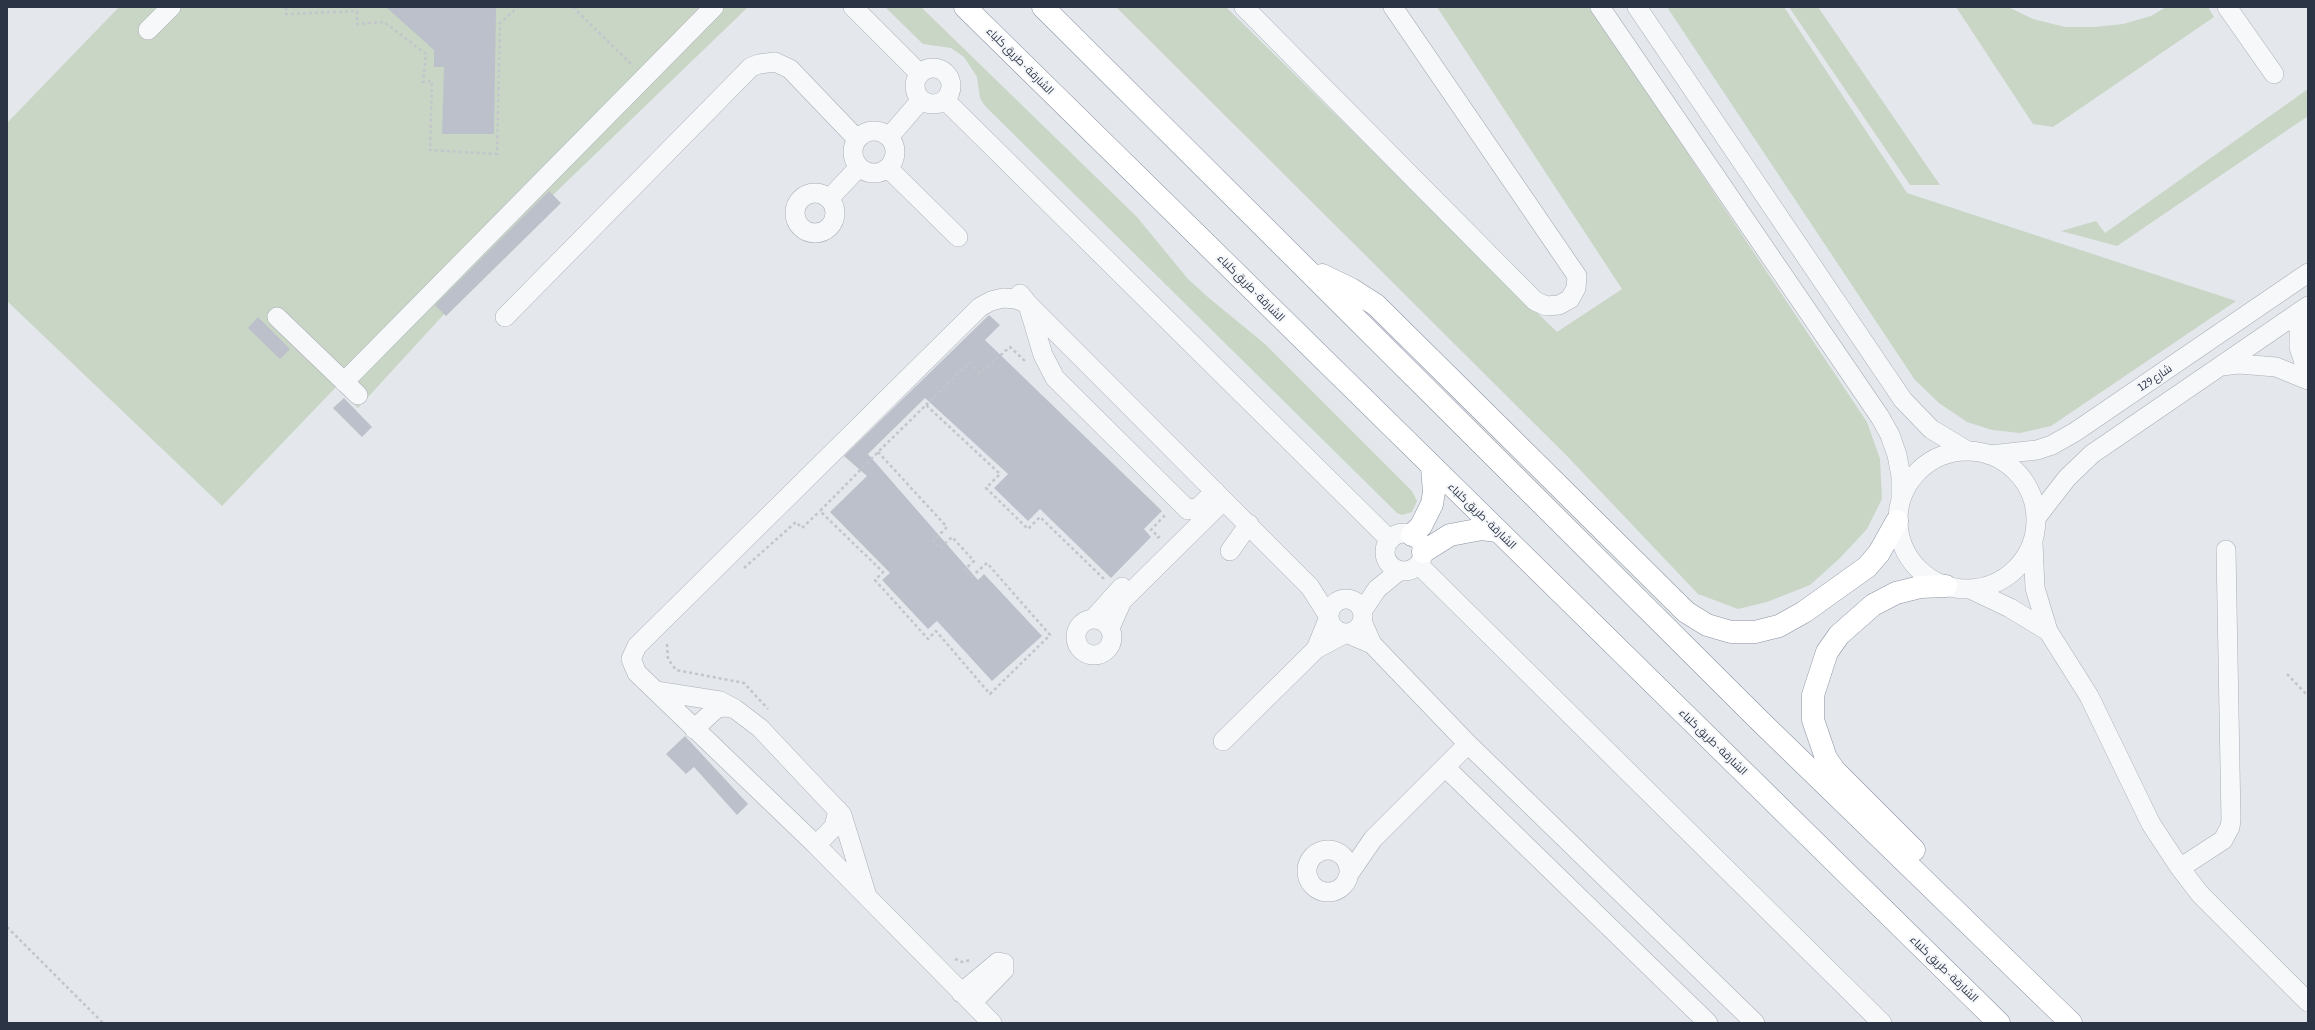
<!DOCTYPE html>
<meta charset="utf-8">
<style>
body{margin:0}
#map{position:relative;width:2315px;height:1030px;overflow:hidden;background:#e4e7ec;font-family:"Asap Condensed",sans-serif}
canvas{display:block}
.frame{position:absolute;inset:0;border:8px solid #2b3445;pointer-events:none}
</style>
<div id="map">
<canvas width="2315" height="1030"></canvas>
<div class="frame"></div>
</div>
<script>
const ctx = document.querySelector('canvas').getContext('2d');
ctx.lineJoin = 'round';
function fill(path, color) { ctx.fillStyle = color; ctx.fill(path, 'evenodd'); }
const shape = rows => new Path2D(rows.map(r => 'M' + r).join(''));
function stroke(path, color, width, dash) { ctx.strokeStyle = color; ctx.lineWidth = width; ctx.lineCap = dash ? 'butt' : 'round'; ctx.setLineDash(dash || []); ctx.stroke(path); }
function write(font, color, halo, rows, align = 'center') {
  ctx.font = font + ' "Asap Condensed",Cairo,sans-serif'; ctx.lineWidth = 4; ctx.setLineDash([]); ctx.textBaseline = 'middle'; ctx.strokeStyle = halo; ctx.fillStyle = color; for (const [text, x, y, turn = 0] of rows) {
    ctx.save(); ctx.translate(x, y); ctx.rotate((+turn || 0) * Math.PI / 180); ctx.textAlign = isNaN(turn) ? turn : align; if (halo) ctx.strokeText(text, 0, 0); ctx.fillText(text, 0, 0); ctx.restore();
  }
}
const green = shape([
 [119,7,748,7,556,192,358,408,336,387,222,506,7,301,7,123],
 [885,7,921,7,1137,217,1188,279,1209,298,1265,344,1412,491,1417,501,1412,512,1402,515,1397,513,985,106,980,98,977,77,964,57,951,48,923,44],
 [1116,7,1226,7,1557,332,1622,289,1437,7,1590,7,1867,422,1880,459,1882,499,1867,529,1840,558,1810,585,1767,602,1738,609,1698,594,1567,456],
 [1667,7,1784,7,1907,193,2236,301,2051,426,2020,433,1992,430,1967,422,1939,403,1915,380],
 [1789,7,1818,7,1940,185,1910,185],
 [1956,7,2008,7,2033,19,2065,27,2094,27,2123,24,2151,16,2166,7,2208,7,2214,17,2053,127,2033,124],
 [2308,89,2308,116,2117,246,2061,231,2096,221,2105,233]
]);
const building = shape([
 [386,7,496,7,494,134,442,134,444,67,434,67,434,50],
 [549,191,561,203,446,316,435,305],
 [989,315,1000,325,985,340,1162,511,1144,529,1151,537,1111,578,1040,509,1028,521,994,488,1008,474,925,398,868,454,978,580,984,574,1042,636,992,681,937,621,928,629,882,580,890,573,830,512,867,476,844,456],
 [258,317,290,349,280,359,248,328],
 [344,398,372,427,362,437,333,408],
 [685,736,748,804,737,815,694,767,686,774,666,754]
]);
const path = shape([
 [286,7,286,14,357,11,357,24,384,22,426,54,423,82,432,81,430,150,497,154,500,23,518,7],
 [573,7,631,64],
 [926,405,969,363,980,373,1010,347,1025,361],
 [878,452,947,527,933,541,940,548,952,537,974,561,964,570,971,577,987,563,1050,635,990,694,936,631,928,639,875,580,883,572,820,511,878,452,926,405,1000,474,986,488,1028,529,1040,517,1105,580],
 [1157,538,1159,537,1151,530,1166,514],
 [744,568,796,522,802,528,820,511],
 [667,644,668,659,676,670,744,683,768,709],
 [2287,674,2308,696],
 [7,927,103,1023],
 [955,959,962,962,970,960]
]);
const minor = shape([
 [853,7,920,74],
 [1244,7,1535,301,1546,306,1559,305,1570,299,1576,288,1577,276,1393,7],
 [1600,7,1880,417,1890,435,1897,455,1901,476,1901,497],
 [1637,7,1903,400,1931,429,1966,450],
 [2227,7,2274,74],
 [148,30,171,7],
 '915 86a18 18 0 1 1 36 0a18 18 0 1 1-36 0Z',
 [945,100,1390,540],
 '853 152a21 21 0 1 1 42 0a21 21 0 1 1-42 0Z',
 [889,137,921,100],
 [888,168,958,237],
 '795 213a20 20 0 1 1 40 0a20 20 0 1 1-40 0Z',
 [829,199,859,167],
 [1020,294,1028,304,1310,587,1329,617,1316,649],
 [1028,305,1043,355,1055,378,1188,510,1199,507,1215,491],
 [2299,312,2299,347,2308,375],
 [277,317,358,395],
 [505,317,751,67,759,64,775,62,790,69,857,139],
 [2222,366,2239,364,2276,367,2308,380],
 [344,382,714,7],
 '1898 520a69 69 0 1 1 138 0a69 69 0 1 1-138 0Z',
 [1990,455,2037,450,2052,445,2075,432,2308,273],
 [2036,518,2067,478,2092,454,2308,306],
 '1385 552a19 19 0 1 1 38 0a19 19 0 1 1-38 0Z',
 [2033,543,2035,588,2048,631,2089,696,2151,824,2180,868,2200,894,2308,1002],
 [1230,551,1249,524],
 [1419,565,1882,1023],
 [1970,589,2010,608,2048,631],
 '1329 616a17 17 0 1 1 34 0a17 17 0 1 1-34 0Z',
 [1363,610,1377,589,1399,571],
 '1076 637a18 18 0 1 1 36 0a18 18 0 1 1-36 0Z',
 [1093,619,1122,587],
 [1362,621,1372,644,1468,744,1755,1023],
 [1110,628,1122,601,1223,501],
 [656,691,720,701,735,709,760,728,842,815,866,893],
 [694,729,717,708,726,707,735,709],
 [1223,741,1316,649,1346,633,1372,644],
 [1445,767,1708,1023],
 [816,845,834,827,838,810],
 '1307 871a21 21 0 1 1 42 0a21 21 0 1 1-42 0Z',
 [2180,868,2223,840,2230,827,2231,820,2226,550],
 [1349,874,1373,839,1468,744],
 [961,993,998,962,1004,963,1004,970,972,1003],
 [992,1023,816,845,637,673,631,659,637,646,980,307,991,301,1003,298,1016,299,1028,304]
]);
const highway = shape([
 [965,7,1999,1023],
 [1043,7,1760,721,2071,1023],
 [1322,275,1351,289,1376,305,1686,612,1707,625,1731,632,1755,632,1779,626,1804,612,1867,567,1879,553,1897,521],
 [1412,535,1421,526,1432,504,1434,492,1432,467],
 [1423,552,1450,535,1482,529,1497,531],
 [1914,850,1835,771,1826,758,1813,720,1813,695,1827,652,1839,635,1873,605,1896,593,1920,587,1946,586]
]);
const streetNames = [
 ["الشارقة - طريق كلباء",1020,61,45],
 ["الشارقة - طريق كلباء",1251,288,45],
 ["شارع 129",2155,378,-34],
 ["الشارقة - طريق كلباء",1482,516,44],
 ["الشارقة - طريق كلباء",1713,742,44],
 ["الشارقة - طريق كلباء",1944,969,44]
];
fill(green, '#c9d6c5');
fill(building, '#bbc0ca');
stroke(minor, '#a9aeb7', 20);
stroke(highway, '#8b94a3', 23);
stroke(path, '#c2c5cb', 2.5, [3, 3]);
stroke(minor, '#f7f8fa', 19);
stroke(highway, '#fff', 22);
write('11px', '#2b3445', '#f4f6f9', streetNames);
</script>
